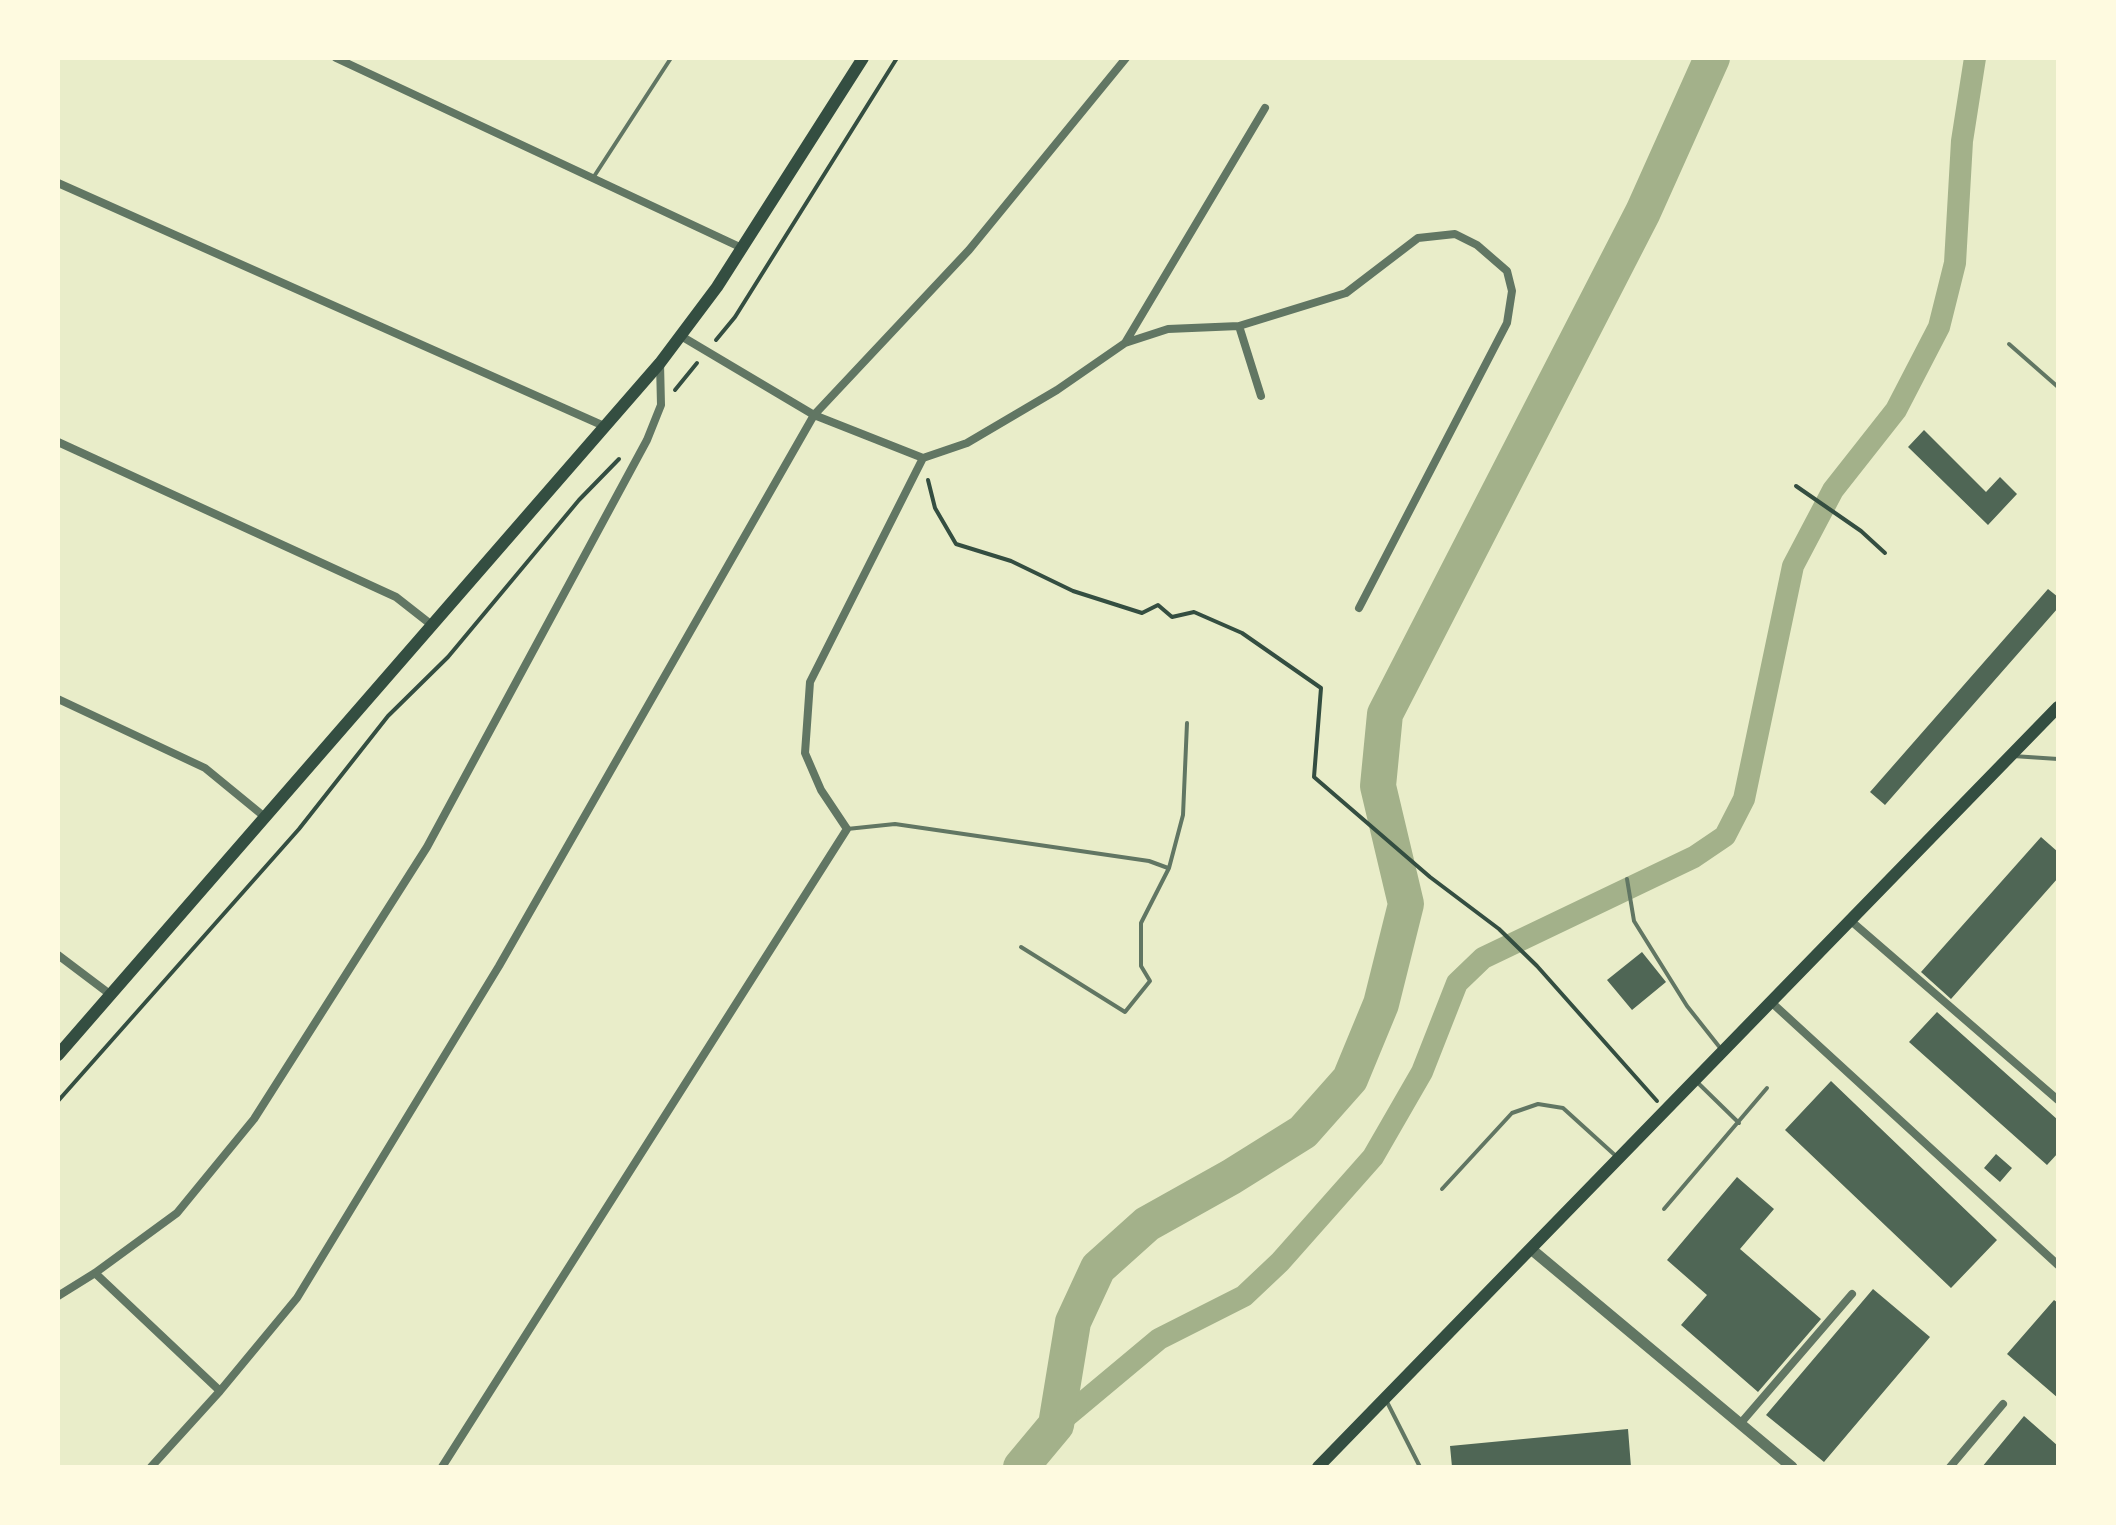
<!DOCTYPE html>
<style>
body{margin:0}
#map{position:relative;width:2116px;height:1525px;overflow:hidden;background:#e9edc9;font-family:Barlow,sans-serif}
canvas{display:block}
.frame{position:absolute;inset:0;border:60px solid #fefae0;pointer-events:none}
</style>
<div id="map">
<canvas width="2116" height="1525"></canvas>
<div class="frame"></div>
</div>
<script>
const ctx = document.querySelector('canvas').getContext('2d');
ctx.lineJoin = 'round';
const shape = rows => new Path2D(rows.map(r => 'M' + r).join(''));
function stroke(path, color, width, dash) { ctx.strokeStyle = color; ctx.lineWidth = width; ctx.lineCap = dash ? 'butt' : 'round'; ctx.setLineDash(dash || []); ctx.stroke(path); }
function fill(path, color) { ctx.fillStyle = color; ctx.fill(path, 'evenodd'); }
const canal = shape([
 [1056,1425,1159,1339,1244,1296,1280,1262,1373,1157,1422,1072,1457,983,1483,958,1694,857,1725,836,1744,799,1793,566,1833,490,1896,410,1939,327,1955,263,1962,141,1975,58]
]);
const river = shape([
 [1021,1467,1056,1425,1073,1322,1098,1268,1147,1224,1231,1177,1303,1132,1350,1079,1381,1004,1406,904,1378,786,1385,714,1643,212,1712,58]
]);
const building = shape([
 [1924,430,1986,492,2000,477,2017,494,1988,525,1908,447],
 [2048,589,2058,597,2058,608,1885,805,1870,792],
 [2041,837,2058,852,2058,878,1951,999,1921,972],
 [1642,952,1666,982,1632,1010,1607,980],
 [1937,1012,2058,1120,2058,1153,2047,1165,1909,1042],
 [1831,1081,1997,1240,1951,1288,1785,1130],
 [1996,1154,2012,1168,2000,1182,1984,1168],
 [1737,1177,1774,1209,1740,1249,1821,1319,1758,1392,1681,1325,1707,1295,1667,1260],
 [1873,1289,1930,1337,1824,1462,1766,1415],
 [2054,1300,2058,1303,2058,1398,2007,1354],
 [2024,1416,2058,1446,2058,1467,1982,1467],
 [1628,1429,1631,1467,1452,1467,1450,1446]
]);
const path = shape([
 [716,340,735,317,897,58],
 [675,390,697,363],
 [928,480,935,508,956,544,1011,561,1073,591,1142,613,1158,605,1172,617,1194,612,1242,633,1321,688,1314,777,1430,877,1499,929,1537,966,1657,1101],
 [1796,486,1861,531,1885,553],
 [58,1101,299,829,388,716,448,657,579,500,619,459]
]);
const service = shape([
 [593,178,671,58],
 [2009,344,2058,387],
 [2013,756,2058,759],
 [847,829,895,824,1149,861,1168,868],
 [1627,879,1634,921,1687,1006,1721,1049],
 [1021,947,1125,1012,1150,981,1141,966,1141,923,1169,868,1183,815,1187,723],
 [1697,1082,1739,1123],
 [1442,1189,1512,1113,1538,1104,1563,1108,1617,1157],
 [1664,1209,1767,1088],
 [1386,1400,1420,1467]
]);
const minor = shape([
 [336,58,742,248],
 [58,183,604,426],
 [1239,326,1261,396],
 [681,336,814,415,923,458,967,443,1057,390,1125,343,1168,329,1239,326,1346,293,1418,238,1455,234,1477,245,1507,271,1512,291,1507,323,1359,608],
 [1125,343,1265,108],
 [58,442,396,597,433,626],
 [58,699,205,768,266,818],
 [1851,921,2058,1100],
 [58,955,111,995],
 [1771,1002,2058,1265],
 [95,1273,220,1391],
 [58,1296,95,1273,177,1213,254,1119,427,847,647,440,661,405,660,363],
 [1740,1424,1852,1294],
 [151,1467,220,1391,297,1298,499,966,814,415,969,250,1126,58],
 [442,1467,847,829,821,790,805,753,810,682,923,458],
 [1950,1467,2003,1404]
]);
const tertiary = shape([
 [1531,1249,1792,1467]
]);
const secondary = shape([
 [58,1055,660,363,717,287,863,58],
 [1318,1467,2058,707]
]);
stroke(canal, '#a3b18a', 22);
stroke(river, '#a3b18a', 36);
fill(building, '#4f6655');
stroke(path, '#344e41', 4);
stroke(service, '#617663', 4);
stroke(minor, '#617663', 8);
stroke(tertiary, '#617663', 11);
stroke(secondary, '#344e41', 12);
</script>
